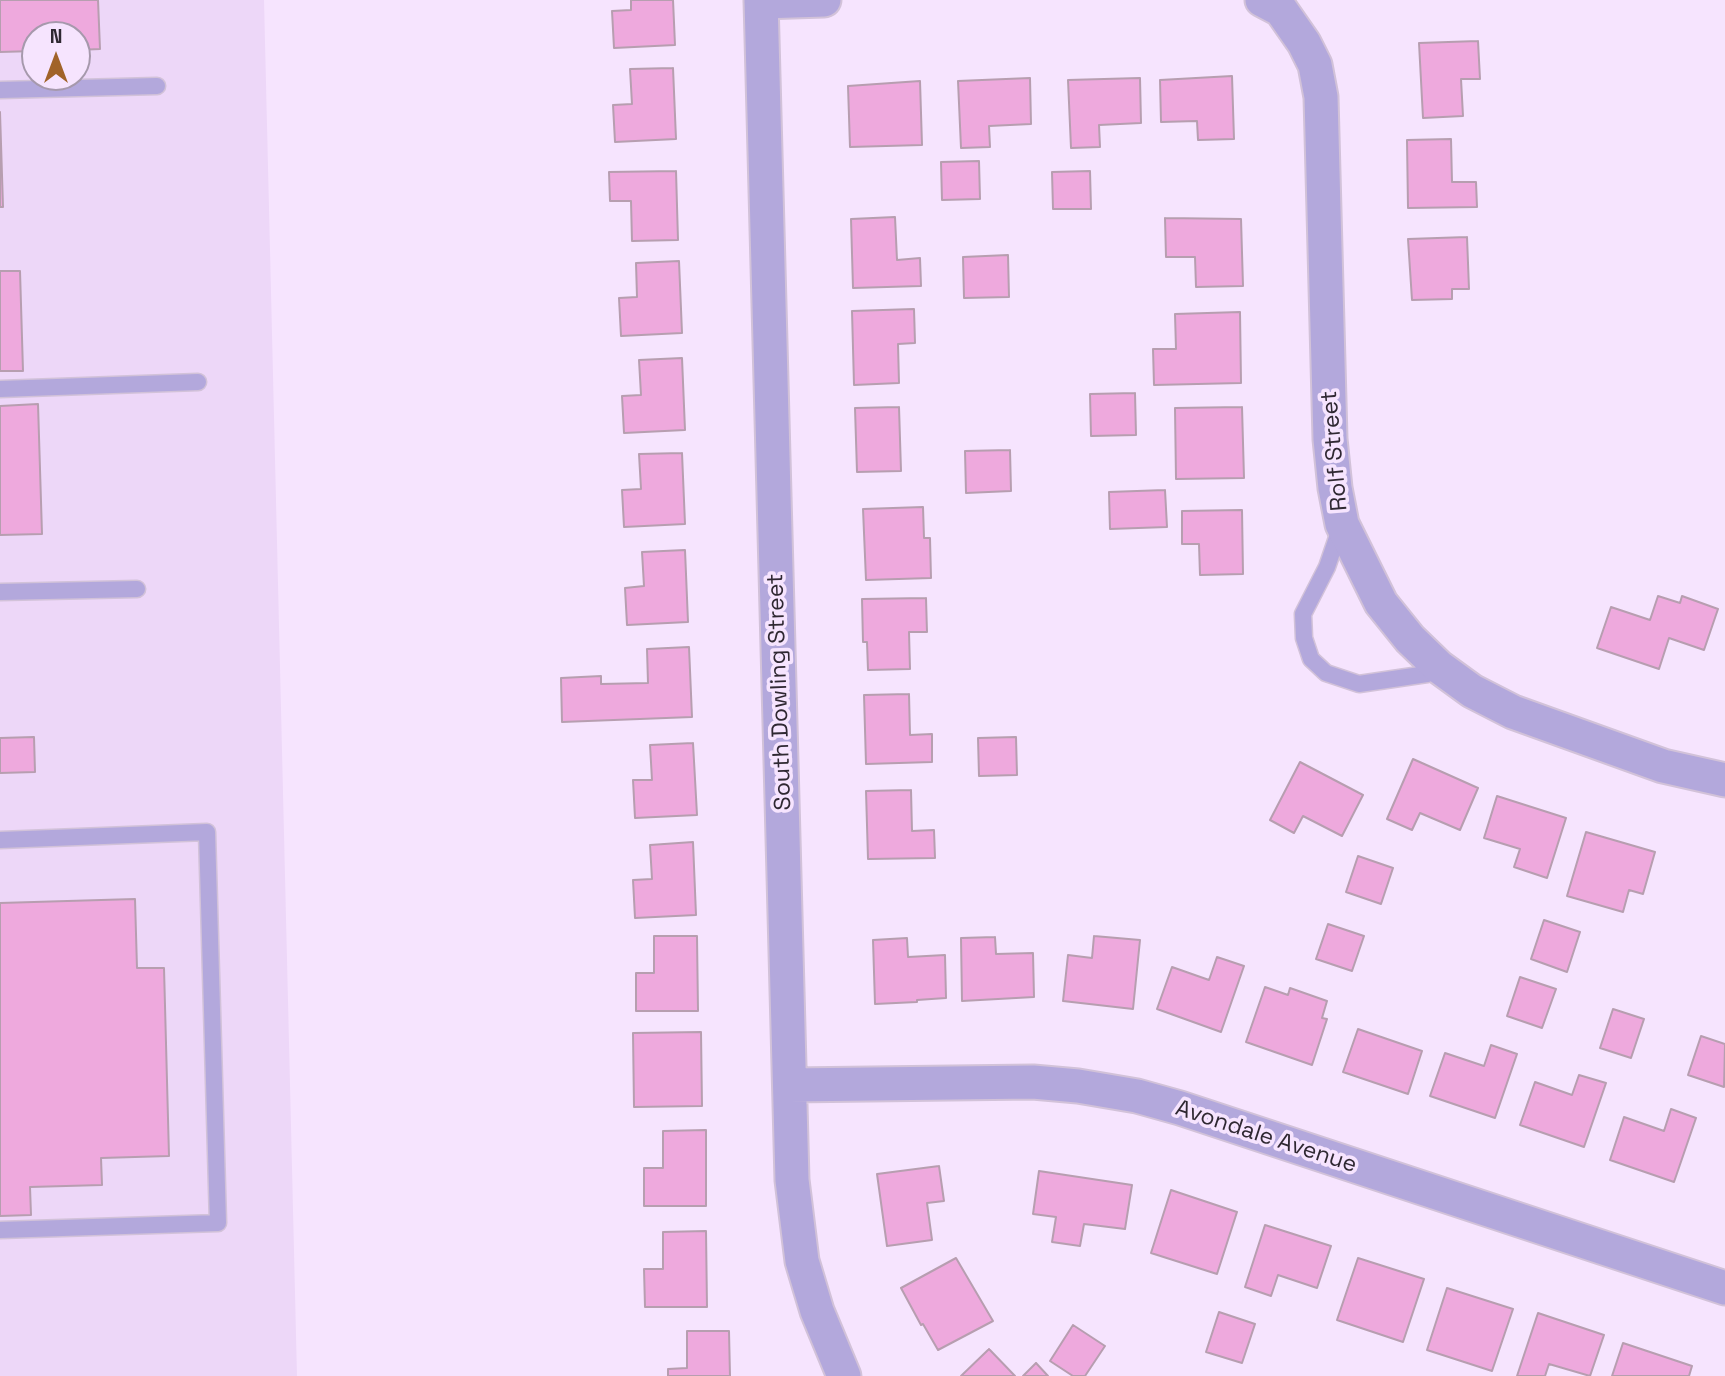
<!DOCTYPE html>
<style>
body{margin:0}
#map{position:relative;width:1725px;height:1376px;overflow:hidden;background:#f6e4fe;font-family:"Space Grotesk",sans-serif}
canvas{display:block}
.north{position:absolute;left:21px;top:21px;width:70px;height:70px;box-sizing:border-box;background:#f6e4fe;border:2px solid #a699ac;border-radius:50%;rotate:0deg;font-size:19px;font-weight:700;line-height:28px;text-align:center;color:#2f2832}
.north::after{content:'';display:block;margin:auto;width:24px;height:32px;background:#a16329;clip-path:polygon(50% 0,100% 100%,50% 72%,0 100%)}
</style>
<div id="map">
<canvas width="1725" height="1376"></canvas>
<div class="north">N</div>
</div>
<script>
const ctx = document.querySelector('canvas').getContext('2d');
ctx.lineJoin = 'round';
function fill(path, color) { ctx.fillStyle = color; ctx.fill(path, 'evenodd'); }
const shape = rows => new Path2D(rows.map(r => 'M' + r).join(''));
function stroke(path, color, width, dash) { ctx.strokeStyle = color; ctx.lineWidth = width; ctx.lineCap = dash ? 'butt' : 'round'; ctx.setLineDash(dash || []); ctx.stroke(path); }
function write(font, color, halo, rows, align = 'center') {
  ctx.font = font + ' "Space Grotesk",sans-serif'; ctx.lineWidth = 7; ctx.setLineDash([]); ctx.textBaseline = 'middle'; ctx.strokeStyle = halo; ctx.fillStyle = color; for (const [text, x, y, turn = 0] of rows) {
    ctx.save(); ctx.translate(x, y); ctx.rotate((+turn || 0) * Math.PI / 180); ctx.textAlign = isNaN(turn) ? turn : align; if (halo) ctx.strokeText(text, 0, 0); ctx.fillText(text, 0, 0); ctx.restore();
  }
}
const built = shape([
 [0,0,264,0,297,1376,0,1376],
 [35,35,77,35,77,77,35,77]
]);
const building = shape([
 [0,0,98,0,100,49,77,50,77,35,35,35,35,51,0,52,0,0],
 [631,0,673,0,675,45,614,48,612,11,631,10,631,0],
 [1478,41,1480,79,1461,79,1463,116,1423,118,1419,43,1478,41],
 [673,68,676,139,615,142,613,105,632,104,630,69,673,68],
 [1232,76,1234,139,1198,140,1197,121,1161,122,1160,80,1232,76],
 [1030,78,1031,124,989,126,990,147,961,148,958,81,1030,78],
 [1140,78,1141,123,1099,125,1100,147,1071,148,1068,80,1140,78],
 [920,81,922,145,850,147,848,86,920,81],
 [0,112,3,207,0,207,0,112],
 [1451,139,1452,182,1476,182,1477,207,1408,208,1407,140,1451,139],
 [979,161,980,199,942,200,941,162,979,161],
 [676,171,678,240,632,241,631,201,610,201,609,172,676,171],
 [1090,171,1091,209,1053,209,1052,172,1090,171],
 [895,217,897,260,920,258,921,286,853,288,851,219,895,217],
 [1165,218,1241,219,1243,286,1196,287,1195,257,1166,257,1165,218],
 [1467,237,1469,289,1452,289,1452,299,1412,300,1408,239,1467,237],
 [1008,255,1009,297,964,298,963,257,1008,255],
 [679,261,682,333,621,336,619,298,637,297,636,263,679,261],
 [0,271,20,271,23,371,0,371,0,271],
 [914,309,915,343,898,344,899,383,854,385,852,311,914,309],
 [1240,312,1241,383,1154,385,1153,349,1176,349,1175,314,1240,312],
 [682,358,685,430,624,433,622,396,641,395,639,360,682,358],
 [1135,393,1136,435,1091,436,1090,394,1135,393],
 [38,404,42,534,0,535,0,406,38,404],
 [899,407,901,471,857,472,855,408,899,407],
 [1242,407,1244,478,1176,479,1175,408,1242,407],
 [1010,450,1011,491,966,493,965,451,1010,450],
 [682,453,685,524,624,527,622,490,641,489,639,454,682,453],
 [1165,490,1167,527,1110,529,1109,492,1165,490],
 [923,507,924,538,930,538,931,578,866,580,863,509,923,507],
 [1242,510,1243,574,1200,575,1199,544,1182,544,1182,511,1242,510],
 [685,550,688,622,627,625,625,588,644,586,642,552,685,550],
 [1658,596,1680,603,1682,596,1718,609,1704,650,1669,638,1659,669,1597,648,1611,607,1650,620,1658,596],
 [926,598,927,632,909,632,910,669,868,670,867,642,863,642,862,599,926,598],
 [689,647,692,717,562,722,561,678,601,676,601,684,648,683,647,649,689,647],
 [909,694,910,735,932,734,932,762,866,764,864,695,909,694],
 [34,737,35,772,0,773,0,738,34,737],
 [1016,737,1017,775,979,776,978,738,1016,737],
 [693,743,697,815,635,818,633,780,652,780,650,745,693,743],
 [1413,759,1478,788,1460,830,1420,813,1412,830,1387,819,1413,759],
 [1300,762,1363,795,1342,836,1303,816,1294,833,1270,820,1300,762],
 [911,790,912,831,934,830,935,858,868,859,866,791,911,790],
 [1497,796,1566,818,1547,878,1514,867,1520,849,1484,838,1497,796],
 [1586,832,1655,852,1643,894,1629,890,1623,912,1567,896,1586,832],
 [693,842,696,915,635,918,633,880,652,879,650,845,693,842],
 [1358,856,1393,868,1381,904,1346,892,1358,856],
 [135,899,137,968,164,968,169,1156,101,1158,102,1185,30,1187,31,1215,0,1216,0,903,135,899],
 [1544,920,1580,932,1567,972,1531,959,1544,920],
 [1328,924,1364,936,1352,971,1316,959,1328,924],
 [654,936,697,936,698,1011,636,1011,636,973,654,973,654,936],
 [1094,936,1140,940,1133,1009,1063,1001,1068,955,1092,958,1094,936],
 [995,937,996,954,1033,953,1034,997,962,1001,961,938,995,937],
 [907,938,908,957,945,955,946,998,917,1000,917,1002,875,1004,873,940,907,938],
 [1217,957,1244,966,1221,1032,1157,1009,1172,967,1209,980,1217,957],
 [1520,977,1556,989,1542,1028,1507,1016,1520,977],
 [1265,987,1288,995,1290,988,1327,1001,1322,1018,1327,1019,1312,1065,1246,1042,1265,987],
 [1613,1009,1644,1019,1631,1058,1600,1048,1613,1009],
 [1358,1029,1422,1051,1408,1094,1343,1072,1358,1029],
 [701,1032,702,1106,634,1107,633,1033,701,1032],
 [1701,1036,1725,1044,1724,1087,1688,1075,1701,1036],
 [1491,1045,1517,1054,1495,1118,1430,1096,1445,1053,1484,1066,1491,1045],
 [1579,1075,1606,1083,1584,1147,1520,1125,1535,1082,1572,1095,1579,1075],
 [1671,1109,1696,1118,1674,1182,1610,1160,1624,1117,1664,1131,1671,1109],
 [706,1130,706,1206,644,1206,644,1168,663,1168,663,1131,706,1130],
 [939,1166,944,1201,927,1203,932,1240,887,1246,877,1174,939,1166],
 [1039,1171,1132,1185,1125,1229,1084,1224,1080,1246,1052,1242,1056,1217,1033,1214,1039,1171],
 [1171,1190,1237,1212,1217,1274,1151,1253,1171,1190],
 [1265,1225,1331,1246,1317,1288,1278,1275,1271,1296,1245,1287,1265,1225],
 [706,1231,707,1307,645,1307,644,1269,663,1269,663,1232,706,1231],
 [956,1258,993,1321,938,1350,923,1324,921,1325,901,1288,956,1258],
 [1358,1258,1424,1279,1403,1342,1337,1320,1358,1258],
 [1447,1288,1513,1309,1492,1371,1427,1350,1447,1288],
 [1219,1312,1255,1324,1242,1363,1206,1352,1219,1312],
 [1538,1313,1604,1335,1590,1376,1549,1364,1545,1376,1517,1376,1538,1313],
 [1073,1325,1105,1346,1085,1376,1073,1376,1050,1361,1073,1325],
 [687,1331,729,1331,730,1376,668,1376,668,1369,687,1368,687,1331],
 [1623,1343,1692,1366,1689,1376,1612,1376,1623,1343],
 [989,1349,1015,1376,961,1376,989,1349],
 [1036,1363,1048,1376,1023,1376,1036,1363]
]);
const service = shape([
 [0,90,157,86],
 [0,389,198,382],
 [1341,526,1327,567,1303,614,1304,638,1311,659,1326,673,1359,684,1427,674,1439,667],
 [0,592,137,589],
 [0,840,207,832,218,1223,0,1230]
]);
const minor = shape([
 [761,0,792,1180,802,1261,817,1311,844,1376],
 [1262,0,1281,10,1304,43,1315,65,1321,97,1330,439,1335,488,1342,524,1381,603,1410,639,1439,667,1472,691,1513,712,1663,766,1725,780],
 [761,2,824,0],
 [790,1085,1033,1082,1078,1086,1137,1096,1180,1108,1725,1288]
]);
const streetNames = [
 ["Rolf Street",1335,451,-95],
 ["South Dowling Street",780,692,-92],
 ["Avondale Avenue",1266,1137,18]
];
fill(built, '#edd7f8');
fill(building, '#eea9dd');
stroke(building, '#b79eb0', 2);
stroke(service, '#d2c2d9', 19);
stroke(minor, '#d2c2d9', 37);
stroke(service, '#b3a8dc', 16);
stroke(minor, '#b3a8dc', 33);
write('23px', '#2f2832', '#f6e4fe', streetNames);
</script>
